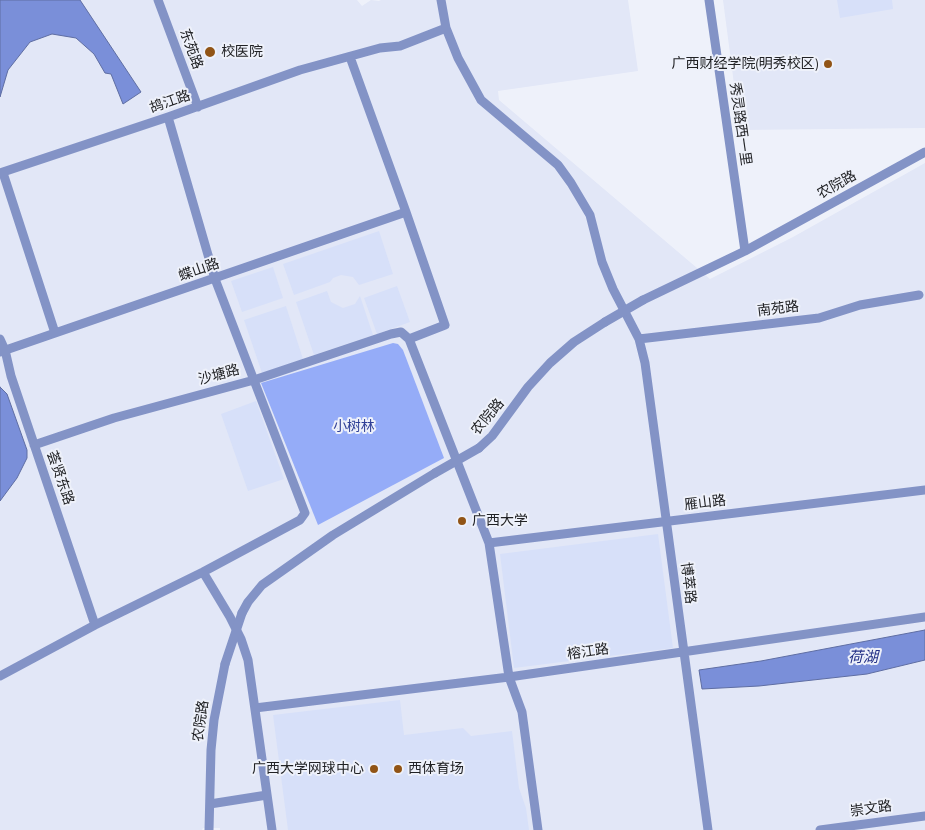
<!DOCTYPE html>
<meta charset="utf-8">
<style>
body{margin:0}
canvas{display:block;background:#eef1fa}
</style>
<canvas width="925" height="830"></canvas>
<script>
const ctx = document.querySelector('canvas').getContext('2d');
ctx.lineJoin = 'round';
function fill(path, color) { ctx.fillStyle = color; ctx.fill(path, 'evenodd'); }
const shape = rows => new Path2D(rows.map(r => 'M' + r).join(''));
function stroke(path, color, width, dash) { ctx.strokeStyle = color; ctx.lineWidth = width; ctx.lineCap = dash ? 'butt' : 'round'; ctx.setLineDash(dash || []); ctx.stroke(path); }
function write(font, color, halo, rows, align = 'center') {
  ctx.font = font + ' "PT Sans Narrow","Noto Sans SC",sans-serif'; ctx.lineWidth = 4; ctx.setLineDash([]); ctx.textBaseline = 'middle'; ctx.strokeStyle = halo; ctx.fillStyle = color; for (const [text, x, y, turn = 0] of rows) {
    ctx.save(); ctx.translate(x, y); ctx.rotate((+turn || 0) * Math.PI / 180); ctx.textAlign = isNaN(turn) ? turn : align; if (halo) ctx.strokeText(text, 0, 0); ctx.fillText(text, 0, 0); ctx.restore();
  }
}
const built = shape([
 [0,0,357,0,362,6,371,0,379,1,381,0,628,0,638,71,498,91,499,100,710,279,793,237,925,163,925,830,220,830,220,828,203,828,202,830,0,830],
 [723,0,925,0,925,128,740,130]
]);
const green = shape([
 [837,0,892,0,893,9,840,18],
 [379,231,393,274,359,285,353,277,341,275,333,278,330,282,294,295,283,264],
 [273,267,283,298,242,312,231,281],
 [397,286,410,322,377,334,364,298],
 [327,291,331,302,343,308,355,304,360,296,373,335,314,355,296,302],
 [286,306,303,359,262,373,244,320],
 [256,401,284,479,248,491,221,414],
 [658,534,673,648,514,668,500,554],
 [400,700,404,735,463,728,471,736,512,731,519,788,526,808,529,830,288,830,273,715]
]);
const forest = shape([
 [393,343,398,344,403,350,444,458,318,525,261,383]
]);
const water = shape([
 [0,0,80,0,141,92,123,104,111,74,105,73,94,54,76,38,52,34,30,42,8,70,0,97,0,0],
 [0,387,7,394,27,450,27,458,17,478,0,501,0,387],
 [925,630,925,660,867,674,759,686,702,689,699,670,761,661,925,630]
]);
const minor = shape([
 [158,0,198,107],
 [441,0,446,28],
 [709,0,745,251],
 [350,57,406,212,445,325,409,339,489,543,509,677,522,712,538,830],
 [0,173,168,117,300,70,380,48,400,46,446,28,458,58,481,100,558,165,571,183,590,215,602,262,613,289,639,339,645,363,655,437,708,830],
 [3,173,55,333],
 [643,300,745,251,925,152],
 [0,339,5,350,11,376,95,625],
 [639,339,819,318,860,305,919,295],
 [0,352,406,212],
 [34,445,114,418,254,380,391,334,401,332,409,339],
 [479,448,492,436,528,387,550,363,574,342,605,322],
 [489,543,925,490],
 [203,572,230,617,241,639,248,660,272,830],
 [242,613,248,602,262,585,333,535,435,473],
 [0,676,95,625,203,572,300,520,305,513,215,279,168,117],
 [255,708,509,677,925,617],
 [210,804,267,795],
 [209,830,211,750,214,720,225,664],
 [820,830,925,816]
]);
const minorBridge = shape([
 [605,322,643,300],
 [435,473,479,448],
 [225,664,242,613]
]);
const markers = [
 [210,52,6,"#915416"],
 [828,64,5,"#915416"],
 [462,521,5,"#915416"],
 [374,769,5,"#915416"],
 [398,769,5,"#915416"]
];
const streetNames = [
 ["东苑路",191,49,70],
 ["鸪江路",170,102,-19],
 ["秀灵路西一里",740,124,82],
 ["农院路",837,185,-29],
 ["蝶山路",199,270,-19],
 ["南苑路",778,309,-7],
 ["沙塘路",219,375,-15],
 ["农院路",488,417,-50],
 ["荟贤东路",60,478,71],
 ["雁山路",705,503,-7],
 ["博萃路",688,583,83],
 ["榕江路",588,652,-8],
 ["农院路",201,721,-82],
 ["崇文路",871,809,-8]
];
const poiNames = [
 ["校医院",221,52],
 ["广西财经学院(明秀校区)",818,64,"right"],
 ["广西大学",472,521],
 ["广西大学网球中心",364,769,"right"],
 ["西体育场",408,769]
];
const parkNames = [
 ["小树林",354,427]
];
const waterNames = [
 ["荷湖",863,658]
];
fill(built, '#e2e7f7');
fill(green, '#d7e0f9');
fill(forest, '#95acf8');
fill(water, '#7a8fd9');
stroke(water, '#5f6ea3', 1);
stroke(minor, '#8393c6', 9);
stroke(minorBridge, '#8393c6', 9);
for (const [x, y, r, color] of markers) { const dot = new Path2D(); dot.arc(x, y, r, 0, 2 * Math.PI); ctx.fillStyle = color; ctx.fill(dot); stroke(dot, '#eef1fa', 2); }
write('14px', '#212225', '#eef1fa', streetNames);
write('14px', '#212225', '#eef1fa', poiNames, 'left');
write('14px', '#2f3f96', '#eef1fa', parkNames);
write('italic 15px', '#233086', '#eef1fa', waterNames);
</script>
